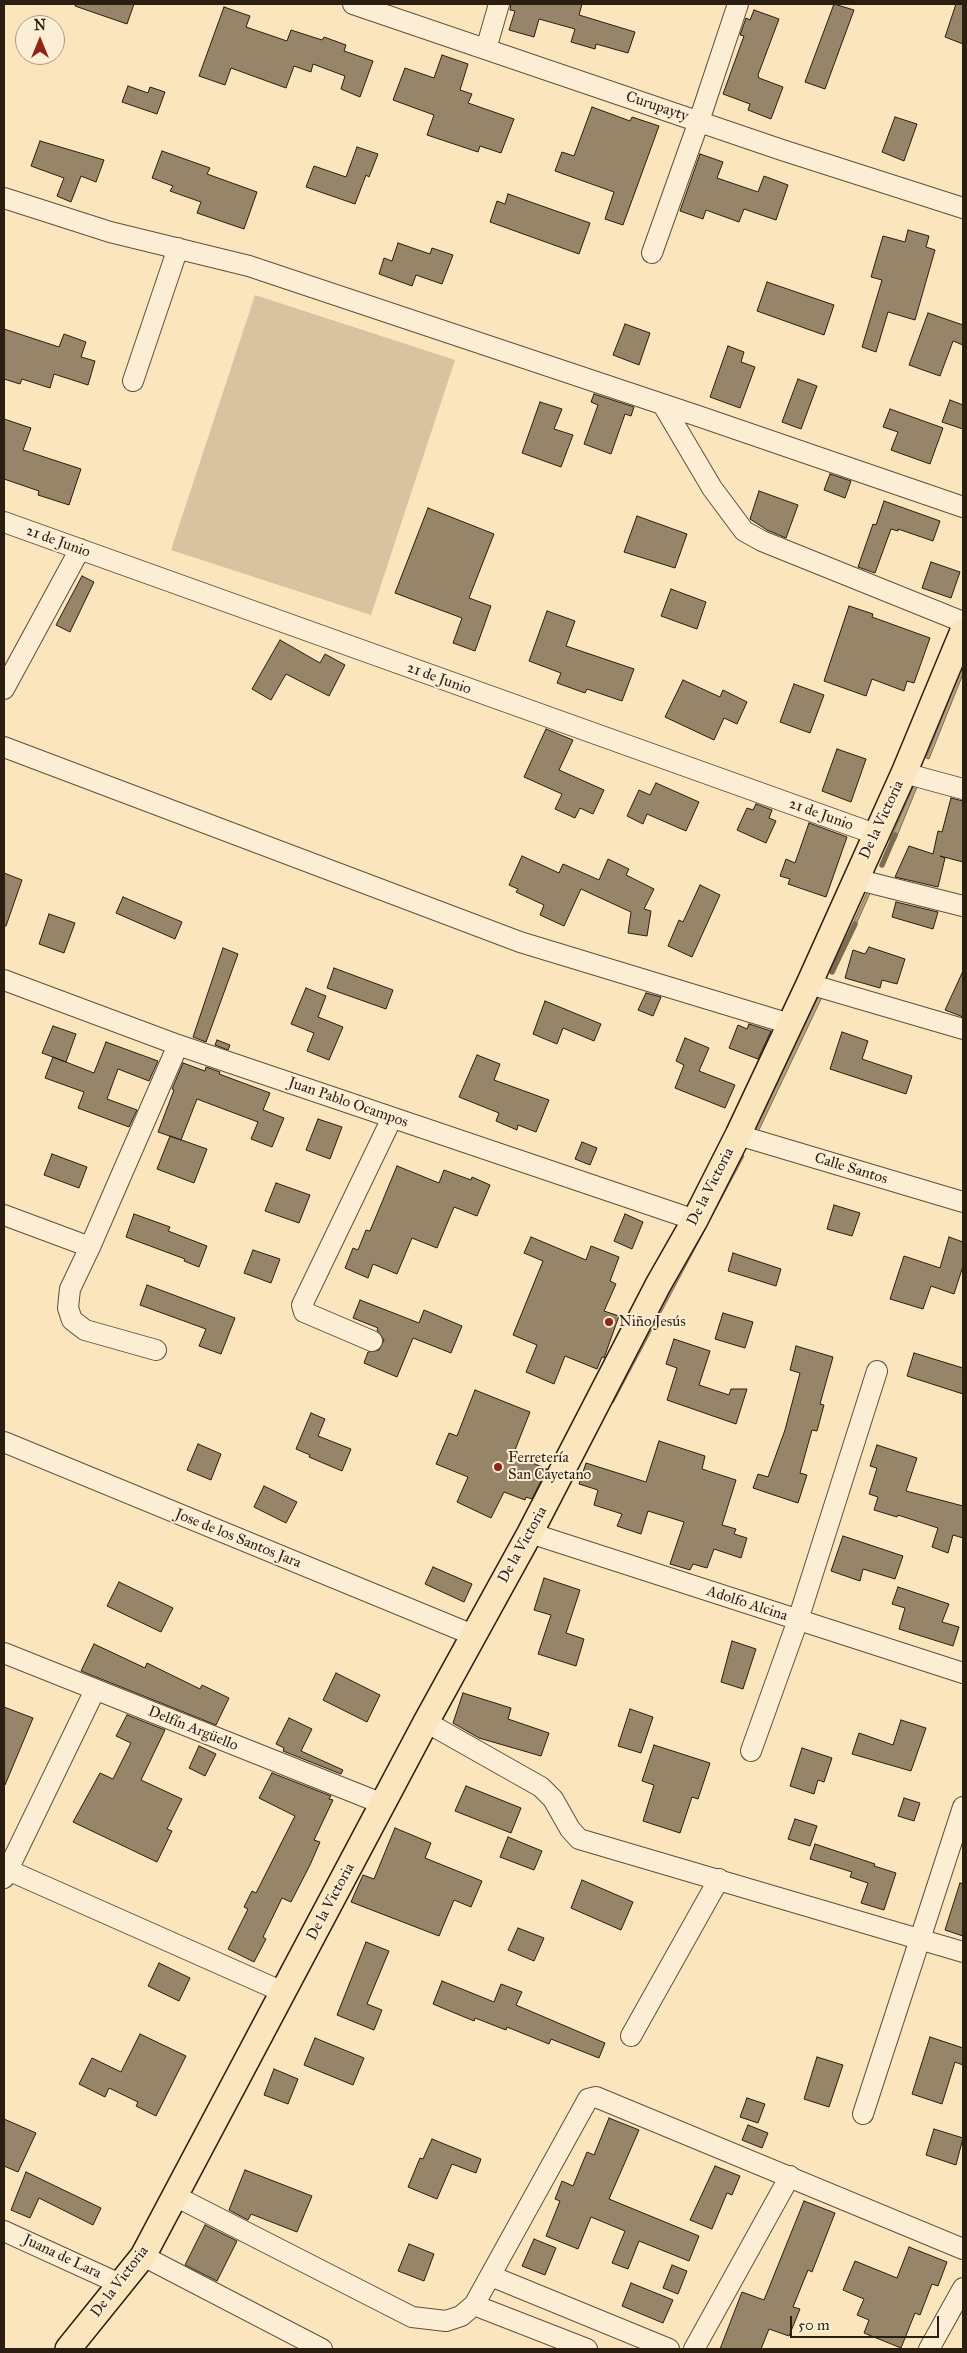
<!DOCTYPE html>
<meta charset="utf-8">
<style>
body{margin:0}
#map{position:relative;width:967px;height:2353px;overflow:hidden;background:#fbe5bd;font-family:"IM FELL Great Primer",serif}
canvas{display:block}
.frame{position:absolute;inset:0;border:5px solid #2b1d10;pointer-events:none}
.north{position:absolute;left:15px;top:15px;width:50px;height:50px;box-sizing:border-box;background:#fceed4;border:1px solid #a89a86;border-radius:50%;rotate:0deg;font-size:14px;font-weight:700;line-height:20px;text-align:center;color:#2b1d10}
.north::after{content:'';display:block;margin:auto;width:18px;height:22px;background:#8f2418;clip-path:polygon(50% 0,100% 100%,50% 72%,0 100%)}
.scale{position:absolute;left:790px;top:2316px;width:149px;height:22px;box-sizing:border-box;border:2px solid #2b1d10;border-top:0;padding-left:6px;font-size:15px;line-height:18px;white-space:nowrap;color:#2b1d10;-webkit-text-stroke:4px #fceed4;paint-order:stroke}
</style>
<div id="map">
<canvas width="967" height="2353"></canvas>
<div class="frame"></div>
<div class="north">N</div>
<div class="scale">50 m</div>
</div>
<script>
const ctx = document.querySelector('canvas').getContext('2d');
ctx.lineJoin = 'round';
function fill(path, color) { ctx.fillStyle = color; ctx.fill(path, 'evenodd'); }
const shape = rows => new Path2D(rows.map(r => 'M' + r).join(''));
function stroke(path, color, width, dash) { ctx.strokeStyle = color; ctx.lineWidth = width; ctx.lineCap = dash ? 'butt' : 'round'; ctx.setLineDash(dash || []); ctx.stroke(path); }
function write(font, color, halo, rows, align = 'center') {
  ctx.font = font + ' "IM FELL Great Primer",serif'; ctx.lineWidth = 4; ctx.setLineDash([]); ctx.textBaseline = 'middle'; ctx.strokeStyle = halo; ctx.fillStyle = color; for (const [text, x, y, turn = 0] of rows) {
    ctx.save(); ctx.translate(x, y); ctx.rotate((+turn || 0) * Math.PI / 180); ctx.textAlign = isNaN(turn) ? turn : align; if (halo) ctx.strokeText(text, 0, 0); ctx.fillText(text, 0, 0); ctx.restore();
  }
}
const green = shape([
 [255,295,455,360,371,615,171,550]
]);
const water = shape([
 [963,664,963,674,929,759,926,758,963,664],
 [914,785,917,787,895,841,890,840,914,785],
 [868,890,871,891,854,929,851,928,868,890],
 [819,994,823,995,757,1134,753,1131,819,994],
 [741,1155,744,1156,613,1403,611,1401,741,1155]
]);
const stream = shape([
 [882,865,895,835],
 [832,972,855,924]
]);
const building = shape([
 [76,4,134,4,127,24,75,6,76,4],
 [511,4,582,4,579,15,635,32,628,53,596,44,595,49,571,42,575,29,539,19,534,37,509,30,515,11,510,10,511,4],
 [834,4,854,10,825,89,805,82,834,4],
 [956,4,963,4,963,44,945,37,956,4],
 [224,7,250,16,246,27,287,41,291,30,322,40,324,37,346,45,344,51,373,61,360,97,341,89,345,76,313,64,311,72,294,66,286,88,231,68,225,85,199,76,224,7],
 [754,10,779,19,758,75,759,78,783,87,771,119,748,110,750,104,723,94,744,36,740,35,746,18,750,20,754,10],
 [442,55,468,64,460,90,472,94,468,103,514,119,501,153,480,146,478,152,427,135,434,115,393,100,405,68,434,78,442,55],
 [128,86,148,93,150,87,165,92,157,114,122,102,128,86],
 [592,107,630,121,632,117,659,126,623,225,605,219,614,192,555,171,562,152,574,156,592,107],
 [895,117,917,124,904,161,882,152,895,117],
 [40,141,104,160,96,182,81,176,71,202,57,196,64,178,31,166,40,141],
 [357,147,378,154,369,177,366,175,355,204,306,187,314,166,346,177,357,147],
 [162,151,210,168,207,174,257,192,244,229,197,213,201,202,170,191,173,186,152,178,162,151],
 [700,154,723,162,717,178,758,192,764,176,788,185,776,220,744,209,739,222,706,210,703,219,680,211,700,154],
 [508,194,590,223,579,254,490,222,497,201,505,204,508,194],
 [908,230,929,236,926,247,935,250,915,320,888,312,876,352,862,347,882,280,871,277,883,236,905,242,908,230],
 [398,243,430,254,432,248,453,255,442,284,416,275,412,286,379,274,384,258,392,261,398,243],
 [767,282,834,305,824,335,757,311,767,282],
 [928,313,963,325,963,345,953,341,940,376,909,365,928,313],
 [625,324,650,333,639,365,613,355,625,324],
 [4,329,59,347,64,334,86,342,81,357,95,361,88,385,54,374,50,388,22,379,20,384,4,379,4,329],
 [728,346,744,352,741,362,755,367,740,408,710,397,728,346],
 [798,379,817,386,801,429,782,422,798,379],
 [594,394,634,407,631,416,625,414,611,454,584,444,598,405,591,402,594,394],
 [950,400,963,405,963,429,942,422,950,400],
 [540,402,562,409,554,429,573,435,561,467,522,453,540,402],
 [890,409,943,428,930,464,891,450,898,432,883,427,890,409],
 [4,419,31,428,23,450,81,469,69,505,38,495,39,491,4,479,4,419],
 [830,474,851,481,845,498,824,490,830,474],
 [759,491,798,505,786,538,767,530,750,519,759,491],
 [884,501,940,521,933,541,898,529,898,531,891,529,875,573,858,567,873,524,876,525,884,501],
 [428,508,494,534,469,598,491,606,475,651,453,643,462,618,395,593,428,508],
 [637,516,687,534,675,568,624,552,637,516],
 [931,562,960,572,951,598,922,588,931,562],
 [82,576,94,582,70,632,56,625,82,576],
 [671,589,706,602,697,629,661,616,671,589],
 [849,606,873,614,872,617,930,638,914,683,907,681,904,691,872,679,866,696,824,681,849,606],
 [547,611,575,621,566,646,634,669,622,701,587,689,585,693,557,683,561,673,529,661,547,611],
 [280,640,320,663,325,654,345,665,329,696,286,674,271,700,252,689,280,640],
 [683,680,720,697,723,690,747,702,737,724,724,718,714,740,665,717,683,680],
 [794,684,824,695,810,733,780,722,794,684],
 [546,729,573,740,559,770,604,790,593,814,580,808,575,818,555,809,562,794,524,777,546,729],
 [837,749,866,759,851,802,822,791,837,749],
 [656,783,699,802,686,831,647,814,643,824,627,816,639,790,650,795,656,783],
 [951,798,963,801,963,862,940,856,945,858,938,887,895,877,909,846,933,854,938,831,942,832,951,798],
 [756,804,772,810,769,818,776,821,766,843,737,830,747,808,753,810,756,804],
 [809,823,847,837,826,897,788,884,790,879,780,876,786,859,795,863,809,823],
 [522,856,559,873,563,864,599,880,608,859,629,869,626,875,654,889,644,909,651,911,647,936,628,933,631,912,581,889,564,926,540,915,544,905,516,892,518,889,509,885,522,856],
 [4,873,22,880,6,926,4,926,4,873],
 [700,885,720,895,692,957,668,946,679,920,683,922,700,885],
 [123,897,182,922,175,939,116,913,123,897],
 [896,902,938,912,933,929,892,917,896,902],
 [49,914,75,923,64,953,39,944,49,914],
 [869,947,905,959,897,984,882,980,880,988,845,978,853,950,865,954,869,947],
 [223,948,238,954,206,1042,193,1037,223,948],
 [334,968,393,990,386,1009,327,988,334,968],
 [963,971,963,1017,945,1010,963,971],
 [306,988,326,996,318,1017,343,1027,329,1060,307,1051,314,1033,291,1024,306,988],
 [646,993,661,997,653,1016,638,1010,646,993],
 [545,1001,601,1024,594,1041,563,1028,557,1044,533,1034,545,1001],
 [749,1024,771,1031,758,1059,729,1048,738,1025,747,1029,749,1024],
 [53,1026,76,1034,66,1062,42,1053,53,1026],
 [842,1032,868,1041,862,1059,912,1076,906,1094,830,1069,842,1032],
 [685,1038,709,1048,699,1071,735,1085,725,1108,675,1088,684,1065,676,1061,685,1038],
 [217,1040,230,1045,228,1050,215,1045,217,1040],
 [106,1042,158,1061,149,1081,118,1069,107,1099,137,1110,129,1127,78,1108,84,1092,45,1078,53,1057,94,1073,106,1042],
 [477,1055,500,1064,494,1080,549,1100,536,1132,518,1125,517,1130,496,1121,499,1113,459,1097,477,1055],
 [183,1063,205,1071,206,1067,220,1072,219,1074,270,1093,263,1110,284,1118,272,1147,251,1139,258,1122,197,1099,181,1140,158,1132,174,1090,172,1089,183,1063],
 [318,1119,342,1127,330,1159,306,1150,318,1119],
 [170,1136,207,1149,194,1183,157,1169,170,1136],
 [582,1142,597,1148,590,1165,575,1159,582,1142],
 [52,1154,87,1167,79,1188,44,1175,52,1154],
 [397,1166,439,1183,444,1170,471,1180,472,1177,490,1185,477,1216,454,1207,437,1248,412,1238,397,1274,373,1264,368,1278,345,1268,353,1248,358,1250,366,1230,370,1231,397,1166],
 [276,1183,310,1195,299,1223,265,1211,276,1183],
 [834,1205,860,1213,852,1236,827,1229,834,1205],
 [134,1214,170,1227,168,1231,207,1246,199,1267,184,1261,185,1259,126,1237,134,1214],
 [625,1214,643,1222,632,1249,614,1241,625,1214],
 [531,1237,586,1260,591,1246,619,1257,610,1281,616,1284,604,1311,619,1316,604,1358,602,1357,597,1369,565,1356,554,1384,526,1372,537,1345,513,1335,543,1261,524,1253,531,1237],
 [949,1237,963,1242,963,1266,954,1294,931,1286,923,1309,890,1299,904,1256,940,1268,949,1237],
 [253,1250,280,1259,271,1283,244,1273,253,1250],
 [733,1253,781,1269,776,1286,728,1271,733,1253],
 [147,1285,235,1318,221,1354,199,1346,206,1329,140,1305,147,1285],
 [360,1300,419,1323,424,1310,462,1326,451,1353,413,1338,397,1377,364,1363,368,1352,379,1350,384,1340,377,1330,378,1328,353,1318,360,1300],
 [723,1313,753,1322,745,1348,715,1339,723,1313],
 [674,1339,710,1351,699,1385,729,1395,731,1389,747,1389,736,1424,667,1400,677,1368,666,1364,674,1339],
 [796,1346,833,1357,820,1404,824,1405,817,1431,812,1430,800,1473,807,1475,798,1503,753,1488,758,1474,768,1477,785,1430,800,1373,790,1370,796,1346],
 [914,1353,963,1368,963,1394,907,1376,914,1353],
 [475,1390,530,1412,513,1455,547,1469,532,1499,526,1497,525,1500,504,1492,491,1518,457,1502,468,1477,436,1464,449,1433,457,1436,475,1390],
 [311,1413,325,1419,318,1436,351,1449,342,1471,309,1457,310,1455,296,1449,311,1413],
 [659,1441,705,1456,702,1469,736,1480,722,1525,736,1529,734,1534,747,1538,741,1558,714,1549,707,1568,693,1564,690,1570,670,1564,684,1522,648,1511,641,1534,617,1526,622,1514,594,1505,598,1490,579,1484,586,1463,646,1482,659,1441],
 [198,1444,221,1454,211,1480,187,1470,198,1444],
 [877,1445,917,1458,906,1491,963,1506,963,1538,953,1535,948,1553,932,1547,938,1528,898,1515,897,1517,874,1510,878,1497,869,1494,877,1468,870,1466,877,1445],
 [264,1486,297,1502,286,1523,254,1507,264,1486],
 [843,1536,903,1556,895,1579,863,1569,860,1581,831,1571,843,1536],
 [433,1567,472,1584,464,1602,425,1584,433,1567],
 [544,1578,580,1590,566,1633,584,1639,576,1666,538,1654,551,1615,534,1610,544,1578],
 [119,1582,173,1608,161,1632,107,1606,119,1582],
 [898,1587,949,1604,942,1622,959,1627,953,1646,899,1629,905,1608,892,1604,898,1587],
 [732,1641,756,1649,743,1689,721,1682,732,1641],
 [94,1644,145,1668,147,1663,200,1689,202,1685,229,1698,216,1725,81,1671,94,1644],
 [336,1673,380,1695,367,1722,323,1700,336,1673],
 [463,1693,511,1708,508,1719,549,1733,541,1756,479,1738,453,1723,463,1693],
 [4,1707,33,1718,5,1785,4,1785,4,1707],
 [630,1709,653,1717,641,1753,618,1746,630,1709],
 [127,1715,165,1730,141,1780,182,1799,167,1829,172,1831,157,1862,73,1822,100,1773,113,1779,131,1743,116,1736,127,1715],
 [289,1718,312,1729,301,1751,343,1770,341,1774,283,1751,284,1748,276,1744,289,1718],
 [901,1720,926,1728,911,1771,852,1754,859,1733,893,1745,901,1720],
 [654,1745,710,1763,698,1799,692,1797,680,1833,643,1821,654,1785,642,1781,654,1745],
 [199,1746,216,1754,205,1776,189,1768,199,1746],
 [802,1748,832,1758,824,1782,818,1780,814,1794,790,1786,802,1748],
 [272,1773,331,1796,329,1799,333,1800,314,1840,320,1842,310,1865,291,1902,282,1898,263,1937,266,1939,254,1962,228,1949,248,1909,244,1907,252,1891,256,1893,295,1816,259,1798,272,1773],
 [466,1786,521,1808,511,1833,455,1811,466,1786],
 [904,1798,920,1803,914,1821,898,1816,904,1798],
 [795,1819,817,1826,810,1846,788,1839,795,1819],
 [395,1828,431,1843,425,1858,482,1881,471,1907,454,1900,439,1936,351,1902,363,1875,374,1879,395,1828],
 [508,1837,542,1851,534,1870,500,1857,508,1837],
 [815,1844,875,1864,874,1866,896,1873,884,1910,861,1903,868,1883,850,1877,852,1872,810,1859,815,1844],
 [582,1880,633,1902,621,1930,571,1908,582,1880],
 [960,1883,963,1884,963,1936,945,1930,960,1883],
 [518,1928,544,1938,534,1961,508,1950,518,1928],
 [366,1942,389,1951,367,2004,382,2010,374,2030,337,2015,366,1942],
 [159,1963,190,1978,179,2001,148,1986,159,1963],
 [442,1981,494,2002,501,1984,522,1992,516,2005,605,2043,599,2058,551,2039,549,2044,507,2027,506,2030,475,2018,474,2021,433,2004,442,1981],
 [140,2034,186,2056,156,2116,136,2106,138,2102,109,2088,105,2097,79,2084,92,2058,121,2072,140,2034],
 [930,2037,963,2048,963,2065,955,2062,942,2104,912,2094,930,2037],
 [315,2038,364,2058,353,2085,304,2065,315,2038],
 [817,2057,843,2065,829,2107,804,2099,817,2057],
 [274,2069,298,2079,288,2104,264,2095,274,2069],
 [747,2098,765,2104,758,2123,740,2117,747,2098],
 [609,2118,639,2130,609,2199,699,2236,689,2261,639,2241,628,2269,612,2263,625,2231,591,2217,578,2249,546,2236,560,2201,555,2199,562,2181,573,2186,587,2152,594,2155,609,2118],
 [4,2119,36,2133,18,2172,4,2166,4,2119],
 [748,2125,768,2133,762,2148,742,2140,748,2125],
 [934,2129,963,2138,956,2165,926,2155,934,2129],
 [432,2139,481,2159,476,2173,452,2164,437,2199,408,2187,420,2158,423,2159,432,2139],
 [715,2166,740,2176,732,2195,727,2193,712,2229,690,2220,715,2166],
 [245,2170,312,2196,297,2232,251,2214,248,2220,229,2210,245,2170],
 [26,2172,101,2208,93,2225,39,2198,30,2218,11,2210,26,2172],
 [804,2201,835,2213,812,2272,808,2270,793,2307,800,2309,789,2336,769,2329,761,2349,720,2349,742,2292,764,2300,804,2201],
 [205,2225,237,2241,217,2281,185,2265,205,2225],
 [534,2239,556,2248,545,2275,522,2266,534,2239],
 [409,2244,434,2254,424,2281,398,2271,409,2244],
 [909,2247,947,2262,938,2286,932,2284,920,2315,915,2313,901,2348,864,2333,869,2320,857,2315,864,2299,843,2290,855,2261,897,2278,909,2247],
 [672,2265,687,2271,678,2294,663,2288,672,2265],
 [631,2283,673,2300,663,2323,622,2306,631,2283]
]);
const minor = shape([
 [353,4,782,150,963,208],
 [486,49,499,4],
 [4,198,110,232,249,266,698,416,963,507],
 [652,253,699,121,738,4],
 [133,381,178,248],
 [663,405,712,488,744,531,762,541,963,622],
 [4,522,875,834],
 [4,689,80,549],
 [4,747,520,942,790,1024],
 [904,773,963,789],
 [855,879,963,906],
 [4,980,178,1045,695,1220],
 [809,984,963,1029],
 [738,1135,963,1202],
 [4,1215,90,1247,178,1045],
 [90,1247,70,1289,68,1308,72,1320,85,1330,156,1350],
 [372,1341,304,1312,302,1305,392,1118],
 [4,1442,473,1635],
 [530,1533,963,1673],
 [4,1653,383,1804],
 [426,1722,541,1787,553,1799,570,1829,579,1839,963,1952],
 [751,1751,798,1620,877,1371],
 [8,1870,283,1992],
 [4,1878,95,1690],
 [631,2036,719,1879],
 [863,2114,963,1807],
 [175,2196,412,2317,446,2321,461,2316,474,2305,588,2099,596,2097,963,2249],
 [4,2231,120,2284],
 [143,2256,322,2349],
 [491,2276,669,2349],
 [474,2305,587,2349],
 [694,2349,790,2176],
 [929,2349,963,2288]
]);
const major = shape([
 [68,2349,143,2256,426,1722,530,1533,658,1285,695,1220,738,1135,809,984,904,773,963,631]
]);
const markers = [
 [609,1322,5,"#8f2418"],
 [498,1467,5,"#8f2418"]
];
const streetNames = [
 ["Curupayty",657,107,19],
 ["21 de Junio",58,542,20],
 ["21 de Junio",439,679,20],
 ["21 de Junio",821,815,20],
 ["De la Victoria",882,820,-65],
 ["Juan Pablo Ocampos",348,1103,19],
 ["Calle Santos",851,1169,17],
 ["De la Victoria",711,1187,-63],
 ["Jose de los Santos Jara",238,1539,22],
 ["De la Victoria",523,1545,-61],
 ["Adolfo Alcina",747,1604,18],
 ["Delfín Argüello",193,1729,22],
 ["De la Victoria",331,1902,-62],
 ["Juana de Lara",62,2257,25],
 ["De la Victoria",120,2282,-53]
];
const poiNames = [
 ["Niño Jesús",619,1322],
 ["Ferretería",508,1458],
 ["San Cayetano",508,1475]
];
fill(green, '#d8c3a0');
fill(water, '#b4a182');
stroke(water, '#7d6c54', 1);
stroke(stream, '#7d6c54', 5.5);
fill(building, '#97856a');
stroke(building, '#2b1d10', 1);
stroke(minor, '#5f4f3b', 22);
stroke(major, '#2b1d10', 28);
stroke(minor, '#fceed4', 20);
stroke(major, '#fbe5bd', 25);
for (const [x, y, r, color] of markers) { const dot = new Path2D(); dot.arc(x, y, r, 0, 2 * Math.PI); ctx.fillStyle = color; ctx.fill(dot); stroke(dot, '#fceed4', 2); }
write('15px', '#2b1d10', '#fceed4', streetNames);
write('15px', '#2b1d10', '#fceed4', poiNames, 'left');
</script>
